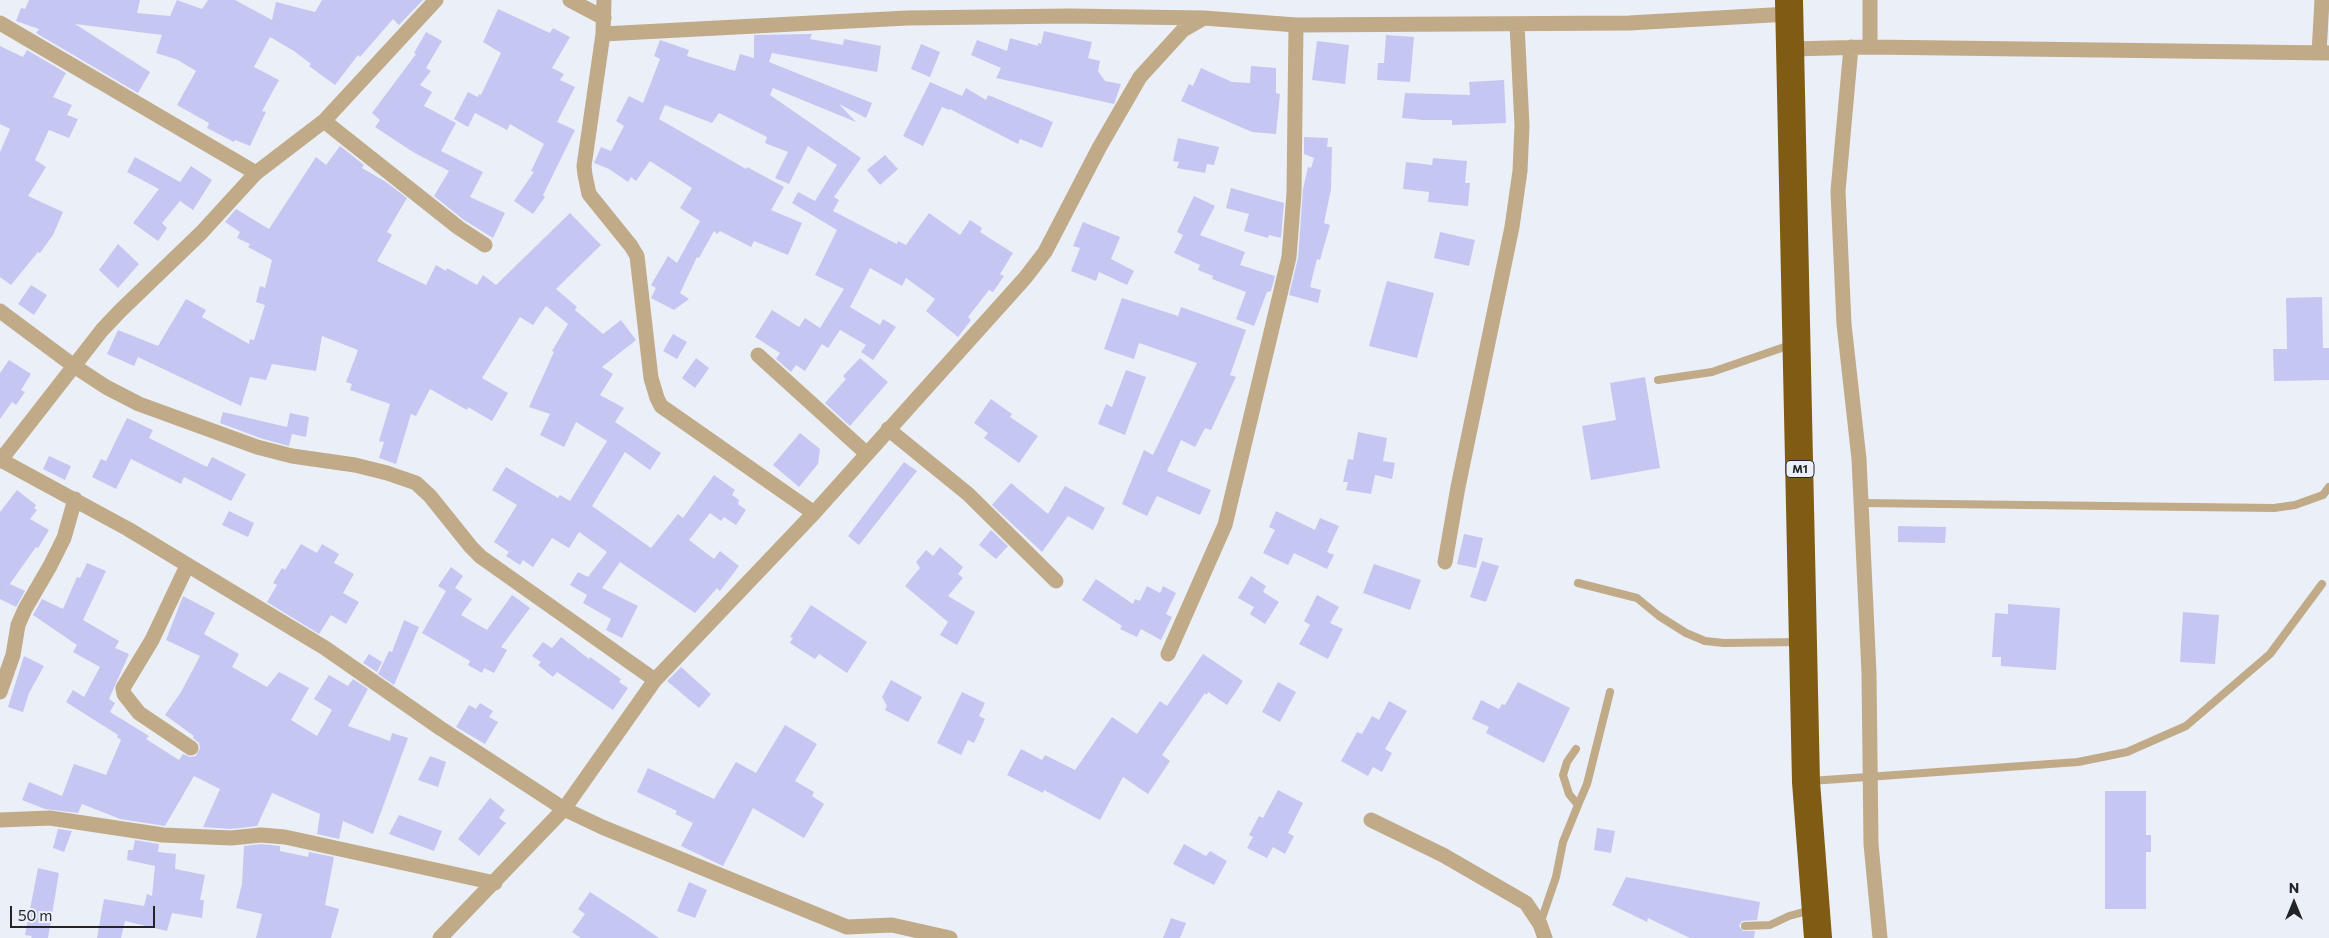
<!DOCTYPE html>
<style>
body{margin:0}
#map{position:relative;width:2329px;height:938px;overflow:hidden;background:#ebeff7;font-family:Commissioner,sans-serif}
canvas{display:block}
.north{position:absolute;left:2269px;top:878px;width:50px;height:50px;-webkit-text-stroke:4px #ebeff7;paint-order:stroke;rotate:0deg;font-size:14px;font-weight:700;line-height:20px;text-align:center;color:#222427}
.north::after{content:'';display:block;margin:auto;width:18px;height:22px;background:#222427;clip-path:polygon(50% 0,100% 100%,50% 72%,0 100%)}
.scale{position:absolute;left:10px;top:906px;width:145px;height:22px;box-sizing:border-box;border:2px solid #222427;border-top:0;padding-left:6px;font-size:15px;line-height:18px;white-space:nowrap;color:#222427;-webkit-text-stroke:4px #ebeff7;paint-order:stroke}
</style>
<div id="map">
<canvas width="2329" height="938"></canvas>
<div class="north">N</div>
<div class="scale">50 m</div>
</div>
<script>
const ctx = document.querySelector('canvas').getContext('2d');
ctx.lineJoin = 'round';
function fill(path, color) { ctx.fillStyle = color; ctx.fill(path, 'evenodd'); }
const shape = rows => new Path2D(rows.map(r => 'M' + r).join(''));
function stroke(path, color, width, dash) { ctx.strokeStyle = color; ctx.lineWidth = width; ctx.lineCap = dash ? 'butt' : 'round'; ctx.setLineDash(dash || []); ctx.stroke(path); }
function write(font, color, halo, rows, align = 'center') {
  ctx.font = font + ' Commissioner,sans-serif'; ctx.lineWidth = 5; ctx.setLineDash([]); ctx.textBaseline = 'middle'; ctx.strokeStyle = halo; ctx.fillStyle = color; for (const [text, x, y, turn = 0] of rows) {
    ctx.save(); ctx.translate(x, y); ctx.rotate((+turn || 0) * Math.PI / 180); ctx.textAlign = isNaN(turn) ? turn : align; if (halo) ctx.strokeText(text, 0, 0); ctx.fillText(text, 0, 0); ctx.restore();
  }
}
const building = shape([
 [29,0,140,0,137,13,170,16,177,0,202,9,208,0,235,0,272,20,276,2,315,12,322,0,423,0,399,25,393,19,360,57,358,55,335,85,309,66,311,64,294,51,270,37,254,67,279,80,262,111,266,112,250,146,235,140,234,142,207,128,209,123,177,105,196,71,178,60,156,53,162,35,75,24,150,72,138,93,36,33,39,29,16,21,21,8,25,9],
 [498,9,550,33,553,28,570,37,552,68,564,74,560,80,575,87,557,122,575,130,543,195,545,197,533,214,514,201,534,172,531,171,544,144,510,124,507,130,475,113,468,127,454,119,468,92,478,97,479,94,481,95,501,53,483,42],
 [1044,31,1092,42,1088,58,1100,61,1098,71,1105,81,1121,84,1114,104,996,78,1001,68,971,55,977,40,1007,51,1010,38,1038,46,1038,43,1041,44],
 [426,32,442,41,426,68,431,71,420,85,432,92,424,106,456,123,441,151,483,172,470,197,505,213,493,238,464,220,434,196,449,171,413,152,375,127,380,120,372,113,416,54,414,53],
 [812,34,810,39,843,45,844,39,881,46,877,72,772,53,769,62,872,103,866,118,839,104,856,122,773,88,770,95,861,158,834,197,839,200,833,211,897,244,898,241,906,245,929,213,960,235,970,220,982,228,980,232,1013,253,1000,274,1004,276,993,292,989,290,968,317,971,320,958,337,926,311,935,299,906,278,902,286,870,268,850,307,880,325,883,319,896,327,873,360,861,352,866,345,840,330,828,348,822,344,805,371,796,365,791,372,776,359,780,353,755,337,772,310,799,327,805,318,820,328,844,289,815,275,837,230,792,203,798,192,815,201,837,165,808,146,789,184,775,178,788,152,765,143,767,137,719,113,712,123,665,105,659,119,746,169,747,167,784,187,771,210,802,223,788,255,754,241,751,247,720,231,717,234,714,231,699,258,697,257,680,293,689,299,674,310,651,298,656,288,651,285,668,256,677,263,700,221,680,208,692,188,650,161,636,181,631,177,628,182,609,169,594,163,601,147,611,151,624,126,616,121,629,96,643,103,660,59,654,56,660,40,689,50,687,56,735,71,740,54,754,58,754,35],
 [1386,35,1414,37,1410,82,1377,80,1378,63,1384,63],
 [1317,41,1349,45,1345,84,1312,80],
 [921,44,940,52,930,77,911,69],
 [0,46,23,57,27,50,66,73,53,97,72,105,67,115,78,119,69,138,49,130,35,160,46,167,28,196,63,212,53,235,40,253,38,252,11,285,0,277,0,152,10,129,0,124],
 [1251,66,1276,68,1276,93,1280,94,1276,134,1252,132,1181,101,1189,84,1193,86,1201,68,1232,82,1250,83],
 [1504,80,1506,123,1452,125,1452,120,1423,120,1402,118,1405,93,1470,95,1469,82],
 [930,82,962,96,966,88,986,100,988,95,1053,122,1042,148,1020,139,1018,144,950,109,949,110,942,107,923,146,903,136],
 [1304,137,1328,138,1327,147,1332,147,1331,189,1324,223,1330,225,1320,260,1317,259,1310,287,1321,290,1318,303,1289,295,1298,258,1303,189,1308,167,1311,168,1314,158,1304,154],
 [1178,138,1219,147,1214,165,1207,164,1205,173,1177,168,1179,162,1173,161],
 [340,146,364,165,362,168,386,182,407,198,387,232,392,235,377,261,426,285,436,265,446,271,447,268,477,285,483,275,496,285,570,213,601,245,556,289,577,307,575,310,603,334,621,320,636,340,602,367,613,374,600,395,624,408,615,422,661,453,650,470,625,452,592,506,651,548,678,514,683,518,714,475,735,490,732,495,739,500,738,504,746,510,736,525,724,517,721,521,710,513,689,540,714,559,720,551,739,566,720,591,717,588,695,613,620,562,602,588,638,606,622,638,606,630,611,619,583,603,587,595,570,585,578,572,588,577,607,552,579,532,569,548,552,538,533,567,523,560,520,565,506,556,509,552,494,542,517,505,492,490,506,467,558,498,560,495,570,501,607,441,576,422,564,447,540,435,550,414,529,407,554,352,552,351,568,324,546,306,533,325,520,317,482,378,508,393,492,421,468,407,467,410,430,389,416,416,411,414,396,464,379,458,384,442,379,441,390,404,350,390,352,384,346,382,358,350,322,336,316,371,272,364,266,380,250,377,241,406,138,357,134,366,107,354,118,330,158,346,186,299,206,310,202,317,249,344,250,339,254,340,265,305,256,302,260,286,265,288,272,260,248,247,250,244,237,238,240,232,225,222,236,209,269,229,316,157,326,165],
 [885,155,898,169,880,185,867,170],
 [135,157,180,182,191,166,212,180,193,210,180,201,162,223,167,228,158,241,133,223,159,189,127,172],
 [1433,158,1467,161,1465,183,1470,183,1468,206,1428,202,1429,192,1403,189,1406,162,1432,165],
 [1231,188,1284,203,1281,238,1269,235,1268,238,1244,231,1249,214,1226,208],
 [1194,196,1215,206,1200,235,1245,252,1240,265,1275,276,1271,291,1267,292,1254,326,1236,319,1246,292,1212,279,1213,276,1198,270,1200,265,1174,253,1183,235,1177,232],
 [1083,222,1120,237,1111,259,1134,271,1127,285,1099,272,1096,281,1071,271,1080,248,1073,246],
 [1440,232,1475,240,1469,266,1434,258],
 [118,244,139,264,118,288,99,270],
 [1387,281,1434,293,1417,358,1369,346],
 [31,285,47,295,34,315,18,304],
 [2322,297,2323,348,2329,348,2329,380,2274,381,2273,349,2287,349,2286,298],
 [1122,298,1178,316,1181,307,1246,330,1230,375,1236,377,1211,430,1205,428,1195,447,1181,440,1167,471,1211,490,1200,515,1157,496,1147,516,1122,504,1144,450,1153,455,1197,363,1139,343,1134,359,1104,349],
 [673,334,687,342,677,359,663,351],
 [696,358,709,368,695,388,682,378],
 [860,358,888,382,850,426,825,403,846,379,843,376],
 [9,360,31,374,21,390,25,392,16,405,12,402,0,419,0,373],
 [1126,370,1146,377,1125,435,1098,424,1106,404,1112,407],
 [1645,377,1660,468,1591,480,1582,426,1616,420,1610,383],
 [991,399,1012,414,1010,417,1038,436,1019,463,984,438,988,433,974,423],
 [223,412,287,427,290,413,309,417,306,437,292,434,289,446,260,438,220,423],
 [127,418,153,430,149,438,207,467,212,457,246,474,231,501,184,477,181,484,131,459,116,489,92,477,101,459,106,461],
 [1358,432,1387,438,1383,461,1395,463,1392,479,1375,475,1371,494,1346,490,1348,482,1343,482,1348,459,1353,460],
 [800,433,820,449,818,464,799,487,773,465],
 [49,456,71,466,65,480,43,469],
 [904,462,917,471,859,545,848,536],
 [1011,483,1048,514,1065,486,1105,508,1093,530,1068,516,1042,552,992,505],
 [17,490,36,505,34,508,37,510,30,519,49,530,38,548,36,547,2,595,10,584,25,591,16,607,0,599,0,512],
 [229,511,254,523,248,537,222,525],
 [1276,511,1315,530,1320,518,1339,526,1327,552,1334,555,1327,569,1294,553,1288,565,1263,553,1275,530,1269,527],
 [1898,526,1946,527,1945,543,1898,542],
 [991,530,1008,546,996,559,979,545],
 [1464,534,1483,538,1476,568,1457,564],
 [301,544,317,553,322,544,339,554,334,563,354,574,343,593,359,602,346,624,331,615,319,634,267,602,277,585,273,583,282,568,285,570],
 [940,547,963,567,958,574,963,578,948,596,975,612,957,645,940,635,948,622,905,586,920,568,916,562,926,550,933,556],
 [1482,561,1499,566,1486,602,1470,597],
 [87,563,106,571,83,620,119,641,115,648,129,654,109,699,115,703,110,712,149,736,146,739,179,760,183,754,190,757,196,756,200,748,199,743,193,738,194,736,165,715,181,692,200,656,166,640,183,596,215,613,204,634,239,654,232,667,267,687,279,672,309,688,291,720,317,736,332,710,314,699,329,675,348,686,353,679,368,689,348,726,390,741,392,733,408,738,373,834,343,821,339,839,317,834,320,814,272,793,257,826,231,829,203,827,220,789,194,776,165,826,120,819,82,804,78,813,45,809,22,800,29,782,62,796,74,764,106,775,121,740,117,737,118,735,66,702,73,690,84,697,100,667,73,652,77,645,33,615,42,599,63,609,77,577,80,578],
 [1374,564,1421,580,1410,610,1363,593],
 [451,567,463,576,455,588,472,599,461,615,487,630,512,595,530,608,501,647,507,650,494,673,484,668,482,673,468,665,470,661,422,633,446,591,438,586],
 [1251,576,1266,586,1263,592,1279,602,1265,624,1250,614,1254,607,1238,598],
 [1096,579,1133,604,1135,599,1140,601,1147,586,1160,593,1163,586,1176,593,1166,614,1172,617,1161,640,1141,629,1137,637,1120,629,1122,626,1082,600],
 [1317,595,1339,607,1330,623,1343,629,1328,659,1299,644,1310,625,1304,621],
 [2008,604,2060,608,2056,670,2001,666,2001,657,1992,657,1995,613,2008,614],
 [811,605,867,642,847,673,819,654,815,659,790,643,793,638,790,637],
 [2183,612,2219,615,2215,664,2180,662],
 [404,620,419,627,394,685,378,674,389,651,392,652],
 [561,637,589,659,590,657,621,679,619,682,628,688,613,710,557,672,553,677,538,665,541,662,532,656,543,642,552,648],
 [369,654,382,662,377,672,363,663],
 [1203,654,1243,681,1227,705,1208,692,1207,695,1205,693,1162,755,1170,761,1148,794,1123,777,1100,820,1044,790,1043,793,1007,775,1021,749,1042,760,1045,755,1075,770,1112,717,1137,734,1160,701,1167,706],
 [24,656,44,666,29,693,23,712,8,707],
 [681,667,711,694,699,708,667,681],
 [891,680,922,697,908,722,885,710,887,706,882,697],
 [1278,682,1296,692,1280,722,1262,712],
 [1518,682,1570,708,1544,763,1486,733,1489,727,1472,719,1481,700,1499,709,1502,704,1505,705],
 [962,692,985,703,979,716,985,719,974,743,968,740,961,755,937,743],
 [1389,701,1407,711,1385,749,1392,753,1382,772,1373,767,1368,776,1341,761,1357,732,1362,734,1372,716,1379,720],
 [480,703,493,711,489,717,498,722,485,744,456,727,469,705,476,709],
 [785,725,817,744,795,781,814,792,812,796,824,804,804,838,753,808,723,866,681,846,693,823,675,814,677,811,637,792,648,768,714,799,736,762,756,773],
 [430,756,446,762,438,787,418,780],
 [1278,790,1303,803,1288,833,1294,836,1285,854,1273,847,1267,858,1247,848,1253,837,1249,835,1259,816,1263,818],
 [2105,791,2146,791,2146,835,2151,835,2151,852,2146,852,2146,909,2105,909],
 [490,798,505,810,499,818,506,823,479,856,458,839],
 [399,815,442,831,434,851,389,834],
 [1597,828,1615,831,1611,853,1594,850],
 [58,829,72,831,64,852,53,848],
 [135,840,159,844,158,852,176,854,175,869,205,875,200,900,204,900,202,918,172,913,167,931,125,921,121,938,97,938,104,899,144,906,147,894,152,896,155,866,127,860,128,850,133,850],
 [261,844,280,846,280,851,308,857,309,852,334,857,325,905,339,909,331,938,256,938,262,914,236,908,242,884,244,846],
 [1184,844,1206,856,1210,851,1227,861,1214,885,1173,864],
 [38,868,59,873,48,938,31,938,32,936,25,935],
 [1626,877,1760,902,1757,920,1742,921,1739,926,1743,931,1755,931,1754,938,1690,938,1648,918,1647,922,1612,905],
 [689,882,707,890,695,918,677,911],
 [590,892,633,920,659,938,581,938,572,932,585,914,578,909],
 [1171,918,1186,923,1180,938,1163,938]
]);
const lane = shape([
 [1658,380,1712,372,1793,344],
 [1861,503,2274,508,2295,505,2323,495,2329,487],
 [1578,583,1637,598,1659,616,1686,633,1705,641,1724,643,1799,642],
 [1811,781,2078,762,2127,752,2186,726,2270,654,2322,584],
 [1578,805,1587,784,1610,692],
 [1540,924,1556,877,1563,842,1578,805,1569,794,1563,775,1567,762,1576,749],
 [1745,926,1770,925,1789,916,1811,910]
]);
const street = shape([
 [570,0,604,18],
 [604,0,603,34,584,166,585,175,589,194,631,246,637,256,651,378,657,398,661,406,814,513],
 [1870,0,1870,47],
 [0,23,256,173],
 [603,34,907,18,1070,16,1204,18,1296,25,1629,23,1789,14],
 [1851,47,1838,191,1844,324,1859,459,1869,673,1871,844,1880,938],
 [1791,49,1870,47,2329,53],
 [2319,53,2322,0],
 [324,121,459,228,485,245],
 [0,311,74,366,106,387,139,404,257,447,292,456,355,465,387,473,416,483,430,496,471,547,481,557,655,680],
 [758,355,866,453],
 [888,429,968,494,1056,581],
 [1,460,128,529,325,648,440,728,564,809,602,827,847,927,892,925,950,938],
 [0,461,102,330,120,311,201,233,256,173,324,121,436,0],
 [1445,562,1458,487,1512,227,1520,171,1522,126,1517,24],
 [187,566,152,640,123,688,124,694,139,713,191,748],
 [1168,654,1225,525,1289,257,1294,193,1296,25],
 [0,692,13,655,18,625,25,609,50,566,64,538,75,499],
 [0,820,50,818,163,835,231,838,261,835,285,837,495,883],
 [1371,820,1443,855,1526,903,1540,924,1545,938],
 [440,938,564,809,655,680,814,513,1025,278,1045,252,1099,148,1140,77,1183,30,1204,18]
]);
const highway = shape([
 [1789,0,1806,782,1818,938]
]);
const shields = [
 [1800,469,28]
];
const shieldNames = [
 ["M1",1800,469]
];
fill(building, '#c5c7f2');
stroke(lane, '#c0aa87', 8);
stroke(street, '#c0aa87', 15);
stroke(highway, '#805b14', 28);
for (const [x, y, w] of shields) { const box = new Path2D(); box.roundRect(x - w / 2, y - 8.5, w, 17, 4); ctx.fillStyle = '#ebeff7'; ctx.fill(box); stroke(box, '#222427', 1); }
write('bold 11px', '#222427', null, shieldNames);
</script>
